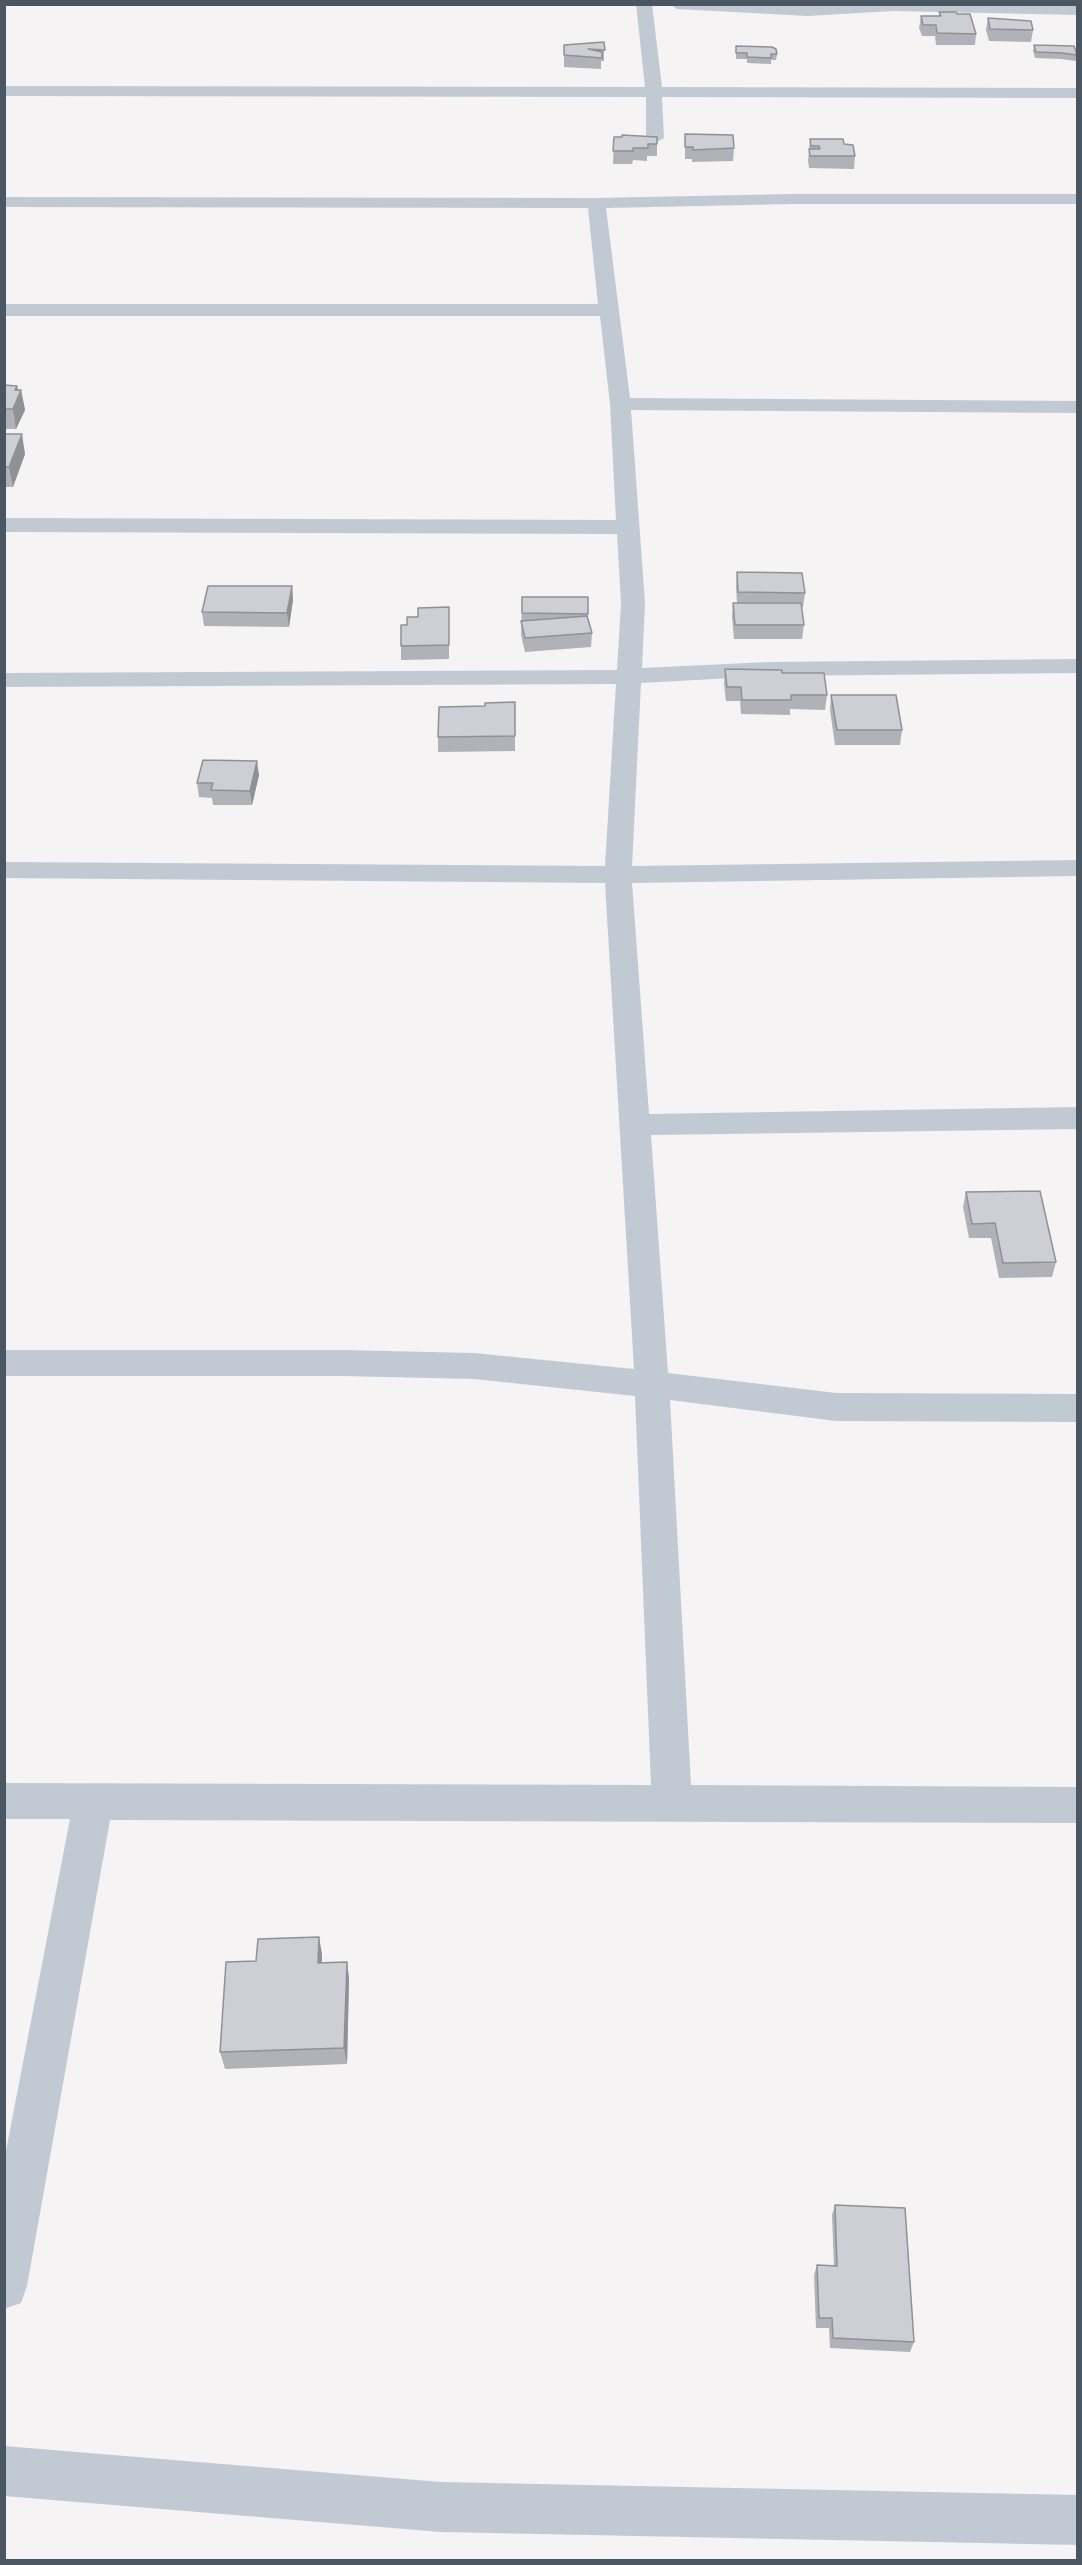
<!DOCTYPE html>
<style>
body{margin:0}
#map{position:relative;width:1082px;height:2565px;overflow:hidden;background:#f5f3f3;font-family:Commissioner,sans-serif}
canvas{display:block}
.frame{position:absolute;inset:0;border:6px solid #4a5661;pointer-events:none}
</style>
<div id="map">
<canvas width="1082" height="2565"></canvas>
<div class="frame"></div>
</div>
<script>
const ctx = document.querySelector('canvas').getContext('2d');
ctx.lineJoin = 'round';
const shape = rows => new Path2D(rows.map(r => 'M' + r).join(''));
function fill(path, color) { ctx.fillStyle = color; ctx.fill(path, 'evenodd'); }
function stroke(path, color, width, dash) { ctx.strokeStyle = color; ctx.lineWidth = width; ctx.lineCap = dash ? 'butt' : 'round'; ctx.setLineDash(dash || []); ctx.stroke(path); }
const minor = shape([
 [636,4,652,4,662,87,1078,88,1078,98,662,97,664,138,655,143,646,138,646,97,4,96,4,86,645,87,636,4],
 [670,4,1078,5,1078,15,893,11,808,16,677,9,670,4],
 [792,194,1078,194,1078,204,792,204,606,208,630,398,1078,401,1078,413,631,410,645,603,642,668,769,662,1078,659,1078,673,769,676,641,683,632,866,1078,860,1078,876,632,883,649,1114,1078,1107,1078,1129,651,1135,668,1373,836,1393,1078,1394,1078,1422,836,1421,670,1400,691,1785,1078,1787,1078,1823,110,1820,27,2286,21,2303,4,2309,4,2161,70,1819,4,1819,4,1783,651,1785,635,1396,474,1379,342,1376,4,1376,4,1350,342,1350,474,1353,634,1369,605,883,4,878,4,862,605,866,616,684,4,687,4,673,617,670,621,603,617,534,4,532,4,518,616,520,610,404,600,316,4,316,4,304,598,304,588,208,4,207,4,197,596,198,792,194],
 [4,2446,441,2482,1078,2495,1078,2545,441,2532,4,2496,4,2446]
]);
const wall = shape([
 [939,12,957,14,976,34,975,45,936,45,935,36,922,36,919,28,921,16,939,16],
 [988,18,1033,30,1031,42,989,41,986,30],
 [604,42,604,61,601,61,601,69,564,67,564,45],
 [1034,45,1077,55,1076,61,1061,59,1035,58,1033,51],
 [736,46,777,54,776,60,771,60,771,64,747,63,747,59,736,59],
 [685,134,734,148,733,161,692,162,692,159,685,159],
 [614,137,657,137,657,156,647,156,647,161,633,160,632,164,613,164],
 [810,139,844,144,855,156,854,169,809,168,808,161],
 [4,385,17,386,18,390,21,390,25,410,16,429,4,429],
 [4,434,25,454,13,487,4,487],
 [737,572,805,593,803,607,801,607,804,625,802,639,734,639,732,617,733,603,737,603,736,586],
 [292,586,293,600,289,627,204,626,202,612],
 [522,597,588,597,588,618,592,633,591,647,525,652,521,635],
 [449,607,449,659,401,660,401,646,418,617],
 [725,669,782,673,827,695,825,710,790,709,790,715,741,714,740,701,726,701,724,684],
 [831,695,902,730,900,745,835,745,830,710],
 [515,702,515,751,438,752,438,737,485,706],
 [259,775,252,805,213,805,212,798,199,797,197,783],
 [966,1192,1056,1262,1052,1277,999,1278,991,1238,969,1238,963,1207],
 [322,1954,322,1963,347,1962,349,1979,347,2064,225,2069,220,2052,256,1961],
 [835,2205,914,2342,910,2352,830,2348,829,2328,816,2328,814,2275,817,2265,834,2266,832,2215]
]);
const shadedWall = shape([
 [17,386,19,396,21,390,25,410,16,429,13,409,15,390],
 [22,434,25,454,13,487,9,467],
 [292,586,293,600,289,627,287,613],
 [257,761,259,775,252,805,250,791],
 [319,1937,322,1954,321,1981,318,1963],
 [347,1962,349,1979,347,2064,344,2048]
]);
const building = shape([
 [939,12,956,12,957,14,970,14,976,34,937,33,936,25,923,25,921,16,941,16,939,12],
 [988,18,1031,21,1033,30,990,29,988,18],
 [604,42,605,50,588,49,602,52,602,58,564,55,564,45,604,42],
 [1034,45,1074,46,1077,55,1062,53,1036,52,1034,45],
 [736,46,772,47,776,49,777,54,771,54,771,58,747,57,747,53,736,53,736,46],
 [685,134,733,135,734,148,693,150,693,147,685,147,685,134],
 [622,135,657,137,657,144,648,144,648,148,633,148,633,151,613,151,614,137,622,137,622,135],
 [810,139,843,139,844,144,853,145,855,156,810,156,809,149,820,149,819,146,811,146,810,139],
 [4,385,17,386,15,390,21,390,13,409,4,409,4,385],
 [4,434,22,434,9,467,4,467,4,434],
 [737,572,802,573,805,593,738,592,737,572],
 [208,586,292,586,287,613,202,612,208,586],
 [522,597,588,597,588,614,522,613,522,597],
 [733,603,801,603,804,625,735,625,733,603],
 [449,607,449,645,401,646,401,625,407,625,407,617,418,617,418,608,449,607],
 [587,616,592,633,525,638,521,621,587,616],
 [725,669,782,670,782,673,824,673,827,695,791,695,791,700,742,700,741,687,727,687,725,669],
 [831,695,896,695,902,730,837,730,831,695],
 [515,702,515,736,438,737,439,707,485,706,485,703,515,702],
 [203,760,257,761,250,791,211,790,213,783,197,783,203,760],
 [1040,1191,1056,1262,1003,1263,995,1223,972,1224,966,1192,1040,1191],
 [319,1937,318,1963,347,1962,344,2048,220,2052,226,1962,256,1961,258,1939,319,1937],
 [835,2205,905,2208,914,2342,833,2338,832,2318,819,2318,817,2265,837,2266,835,2205]
]);
fill(minor, '#c1cad2');
fill(wall, '#b0b2b7');
fill(shadedWall, '#909195');
fill(building, '#cdcfd5');
stroke(building, '#909195', 1.5);
</script>
